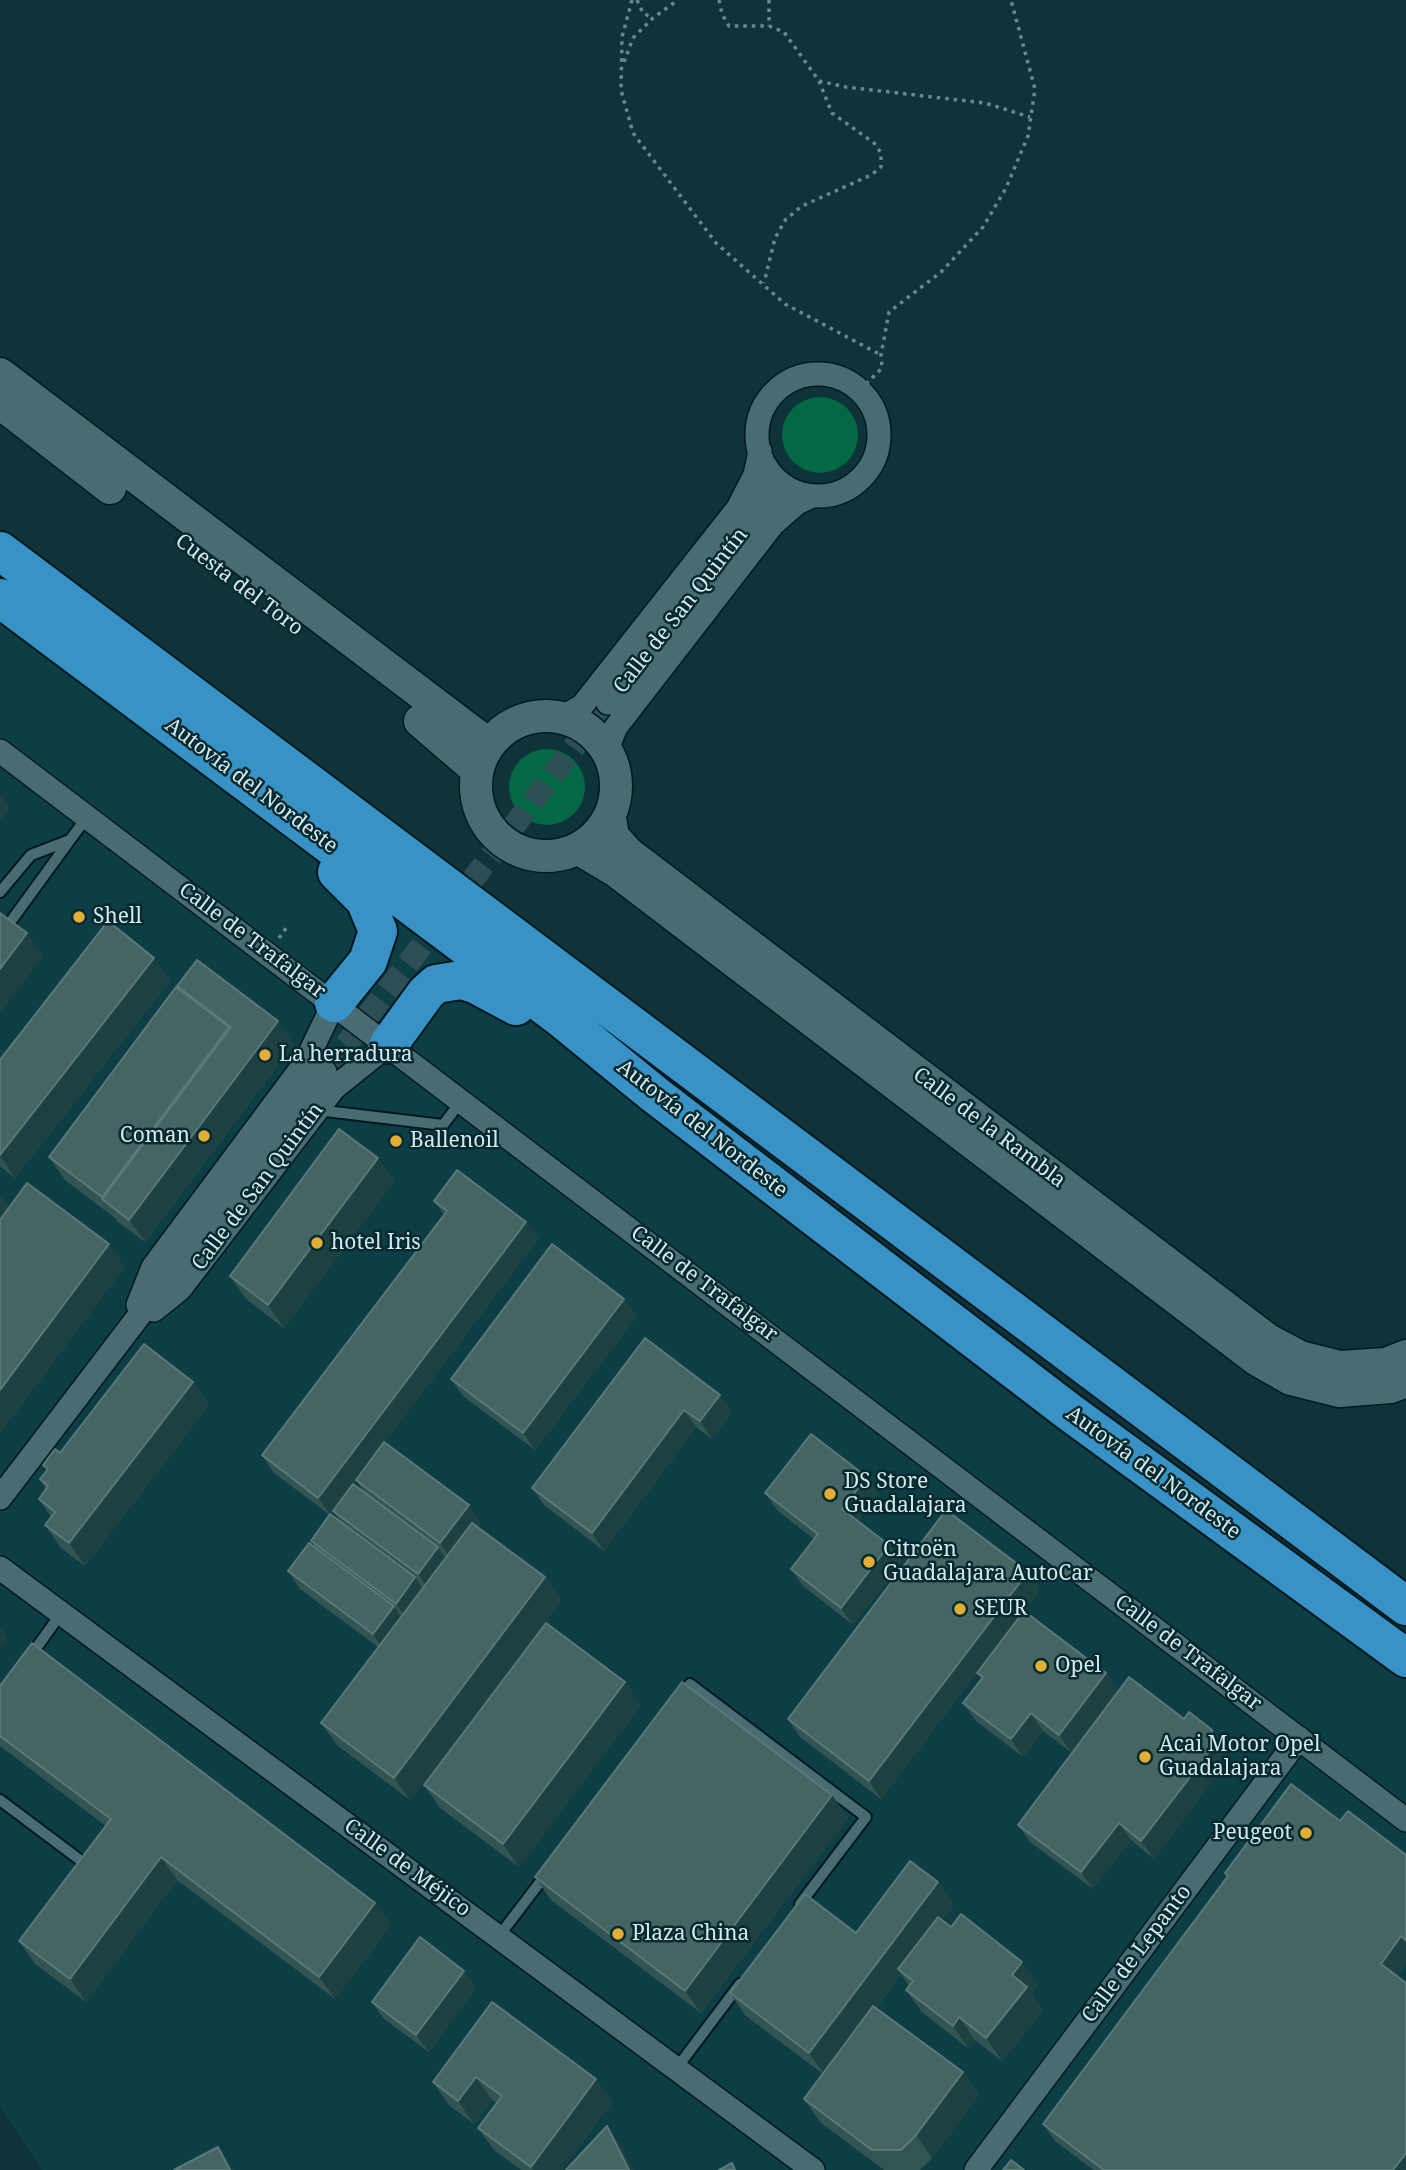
<!DOCTYPE html>
<meta charset="utf-8">
<style>
body{margin:0}
canvas{display:block;background:#0f333a}
</style>
<canvas width="1406" height="2170"></canvas>
<script>
const ctx = document.querySelector('canvas').getContext('2d');
ctx.lineJoin = 'round';
function fill(path, color) { ctx.fillStyle = color; ctx.fill(path, 'evenodd'); }
const shape = rows => new Path2D(rows.map(r => 'M' + r).join(''));
function stroke(path, color, width, dash) { ctx.strokeStyle = color; ctx.lineWidth = width; ctx.lineCap = dash ? 'butt' : 'round'; ctx.setLineDash(dash || []); ctx.stroke(path); }
function write(font, color, halo, rows, align = 'center') {
  ctx.font = font + ' "Noto Serif",serif'; ctx.lineWidth = 5; ctx.setLineDash([]); ctx.textBaseline = 'middle'; ctx.strokeStyle = halo; ctx.fillStyle = color; for (const [text, x, y, turn = 0] of rows) {
    ctx.save(); ctx.translate(x, y); ctx.rotate((+turn || 0) * Math.PI / 180); ctx.textAlign = isNaN(turn) ? turn : align; if (halo) ctx.strokeText(text, 0, 0); ctx.fillText(text, 0, 0); ctx.restore();
  }
}
const built = shape([
 [0,602,1406,1663,1406,2170,42,2170,0,2107]
]);
const green = shape([
 '782 435a38 38 0 1 1 76 0a38 38 0 1 1-76 0Z',
 '509 787a38 38 0 1 1 76 0a38 38 0 1 1-76 0Z'
]);
const streetTunnel = shape([
 [325,1072,608,703]
]);
const path = shape([
 [632,0,622,37,621,90,633,133,716,243,785,304,881,355],
 [637,0,643,13,653,18],
 [719,0,722,14,729,26,769,26,784,32,819,81,832,113,874,143,881,153,881,167,871,175,802,206,786,219,775,238,764,283],
 [769,0,769,26],
 [624,62,633,38,653,18,678,0],
 [819,81,846,87,985,103,1030,117],
 [860,390,882,368,881,355,889,312,941,272,983,227,1006,188,1028,136,1035,89,1011,0],
 [279,938,287,927]
]);
const lane = shape([
 [70,840,87,817],
 [0,892,31,855,70,840,6,928],
 [317,1110,443,1125,462,1100],
 [29,1658,60,1615],
 [681,1696,690,1684,866,1817,800,1904],
 [0,1800,80,1860],
 [499,1936,547,1873],
 [676,2069,740,1984]
]);
const street = shape([
 '757 435a61 61 0 1 1 122 0a61 61 0 1 1-122 0Z',
 [767,468,766,485,754,519,773,503,795,495],
 [608,703,754,519],
 [563,717,582,706,738,508,755,475,760,451],
 [607,749,616,727,773,524,797,503,812,496],
 [0,751,1406,1820],
 [138,1305,153,1267,305,1063,334,1003],
 [154,1310,180,1289,334,1088,389,1044],
 [0,1498,325,1072],
 [0,1568,813,2170],
 [976,2170,1299,1738]
]);
const secondary = shape([
 [0,374,488,744],
 [0,403,110,488],
 '476 786a70 70 0 1 1 140 0a70 70 0 1 1-140 0Z',
 [420,721,477,770],
 [610,818,613,836,628,853,1268,1340,1300,1357,1340,1367,1386,1364,1406,1356],
 [579,849,616,871,1256,1359,1291,1379,1339,1391,1391,1387,1406,1381]
]);
const highway = shape([
 [0,551,1406,1606],
 [0,598,561,1018,654,1094,1068,1411,1406,1658],
 [334,1003,368,961,378,931,365,900,337,872],
 [389,1044,426,993,436,984,461,980,475,984,516,1006]
]);
const wall = shape([
 [170,981,15,1178,0,1166,0,1060],
 [177,986,294,1044,145,1242,118,1222,115,1218,65,1180,49,1157,180,990],
 [378,1158,394,1181,284,1328,246,1299,230,1276],
 [434,1201,526,1222,538,1239,384,1443,481,1523,478,1527,545,1577,561,1600,410,1800,337,1745,321,1723,378,1647,300,1589,288,1571,316,1548,311,1541,330,1515,274,1473,262,1455,444,1215],
 [356,1480,364,1492,353,1484],
 [333,1511,341,1522,330,1514],
 [637,1316,535,1450,463,1396,451,1379],
 [645,1338,732,1412,712,1439,696,1427,604,1551,544,1505,532,1488],
 [193,1382,209,1405,85,1566,61,1548,45,1525,51,1517,39,1499,46,1489,40,1479,47,1470,43,1465,60,1453],
 [867,1477,879,1494,858,1521,889,1545,902,1562,853,1625,803,1586,791,1569,814,1539,778,1511,765,1493],
 [1040,1589,881,1799,800,1737,788,1719],
 [977,1673,1106,1673,1118,1690,1071,1752,1043,1731,1023,1757,976,1721,963,1703,982,1679],
 [0,1686,375,1903,391,1925,335,1999,177,1880,86,2002,35,1964,19,1941,106,1826,0,1746],
 [641,1705,519,1867,440,1808,424,1785],
 [1184,1719,1224,1747,1225,1764,1154,1859,1131,1840,1093,1889,1030,1842,1018,1825],
 [832,1795,848,1818,701,2013,551,1900,535,1877],
 [1340,1821,1406,1855,1406,1963,1397,1976,1406,2170,1093,2170,1055,2141,1043,2124,1227,1877,1225,1873],
 [954,1905,942,1920,951,1927,1022,1962,1038,1985,1031,1994,1043,2010,1002,2061,975,2040,969,2049,922,2012,906,1990,909,1986,901,1974,876,2008,963,2072,979,2095,932,2158,920,2170,884,2170,820,2122,804,2099,823,2074,745,2015,730,1993,856,1933],
 [464,1971,476,1988,429,2052,384,2019,372,2002],
 [492,2002,596,2079,612,2102,562,2170,521,2170,494,2150,478,2128,497,2103,492,2100,474,2124,449,2105,433,2082]
]);
const shadedWall = shape([
 [0,793,10,808,0,822],
 [27,933,43,956,0,1013,0,969],
 [154,958,170,981,15,1178,0,1156,0,1155],
 [278,1021,294,1044,145,1242,129,1220],
 [229,1027,245,1050,105,1201,102,1197],
 [378,1158,394,1181,284,1328,268,1305],
 [0,1194,14,1214,0,1232],
 [526,1222,538,1239,330,1515,318,1498],
 [109,1244,125,1267,0,1434,0,1390],
 [624,1299,637,1316,535,1450,523,1433],
 [193,1382,209,1405,85,1566,69,1543],
 [720,1395,732,1412,712,1439,700,1421],
 [684,1410,696,1427,604,1551,592,1533],
 [867,1477,879,1494,854,1526,842,1509],
 [469,1505,481,1523,452,1561,440,1543],
 [889,1545,902,1562,853,1625,841,1608],
 [438,1547,450,1564,430,1591,418,1574],
 [1028,1572,1040,1589,881,1799,869,1781],
 [415,1577,427,1595,408,1621,396,1604],
 [545,1577,561,1600,410,1800,394,1778],
 [394,1606,406,1623,385,1652,373,1634],
 [0,1627,8,1638,0,1648],
 [1106,1673,1118,1690,1071,1752,1059,1735],
 [625,1682,641,1705,519,1867,503,1844],
 [1031,1713,1043,1731,1023,1757,1011,1739],
 [1212,1730,1224,1747,1225,1764,1154,1859,1141,1841],
 [832,1795,848,1818,701,2013,685,1991],
 [1119,1823,1131,1840,1093,1889,1081,1872],
 [161,1857,177,1880,86,2002,70,1979],
 [938,1882,954,1905,903,1973,898,1969,901,1974,825,2075,809,2053],
 [375,1903,391,1925,335,1999,319,1977],
 [1401,1936,1406,1943,1406,1963,1393,1981,1381,1964],
 [1022,1962,1038,1985,1031,1994,1043,2010,1002,2061,986,2038,1012,1975],
 [464,1971,476,1988,429,2052,416,2035],
 [959,2017,975,2040,969,2049,953,2026],
 [963,2072,979,2095,932,2158,916,2135],
 [476,2077,492,2100,474,2124,458,2101],
 [596,2079,612,2102,562,2170,533,2170,531,2167],
 [607,2126,623,2149,634,2170,629,2170],
 [218,2147,234,2170,230,2170],
 [1406,2153,1406,2170,1393,2170]
]);
const building = shape([
 [0,913,27,933,0,969,0,913],
 [108,921,154,958,0,1155,0,1060,108,921],
 [197,960,278,1021,129,1220,102,1199,231,1027,177,986,197,960],
 [176,987,229,1027,102,1197,49,1157,176,987],
 [339,1129,378,1158,268,1305,230,1276,339,1129],
 [457,1170,526,1222,318,1498,262,1455,447,1211,434,1201,457,1170],
 [27,1183,109,1244,0,1390,0,1220,27,1183],
 [552,1244,624,1299,523,1433,451,1379,552,1244],
 [645,1338,720,1395,700,1421,684,1410,592,1533,532,1488,645,1338],
 [144,1344,193,1382,69,1543,45,1525,55,1512,39,1499,48,1486,40,1479,48,1469,43,1465,55,1449,60,1453,144,1344],
 [811,1434,867,1477,842,1509,889,1545,841,1608,791,1569,818,1534,765,1493,811,1434],
 [384,1442,469,1505,440,1543,356,1480,384,1442],
 [353,1484,438,1547,418,1574,333,1511,353,1484],
 [946,1510,1028,1572,869,1781,788,1719,946,1510],
 [330,1514,415,1577,396,1604,311,1541,330,1514],
 [472,1523,545,1577,394,1778,321,1723,472,1523],
 [309,1543,394,1606,373,1634,288,1571,309,1543],
 [1024,1611,1106,1673,1059,1735,1031,1713,1011,1739,963,1703,983,1677,977,1673,1024,1611],
 [546,1623,625,1682,503,1844,424,1785,546,1623],
 [32,1643,375,1903,319,1977,161,1857,70,1979,19,1941,111,1819,0,1736,0,1686,32,1643],
 [1129,1677,1184,1719,1189,1712,1212,1730,1213,1747,1141,1841,1119,1823,1081,1872,1018,1825,1129,1677],
 [682,1682,832,1795,685,1991,535,1877,682,1682],
 [1291,1784,1340,1821,1348,1811,1406,1855,1406,1940,1401,1936,1381,1964,1406,1983,1406,2153,1393,2170,1104,2170,1043,2124,1228,1876,1225,1873,1291,1784],
 [910,1861,938,1882,809,2053,730,1993,805,1894,856,1933,910,1861],
 [961,1914,1022,1962,1012,1975,1027,1987,986,2038,959,2017,953,2026,906,1990,913,1981,898,1969,938,1917,951,1927,961,1914],
 [420,1937,464,1971,416,2035,372,2002,420,1937],
 [492,2002,596,2079,531,2167,478,2128,502,2096,476,2077,458,2101,433,2082,492,2002],
 [873,2006,963,2072,916,2135,901,2150,872,2150,804,2099,873,2006],
 [607,2126,629,2170,566,2170,607,2126],
 [218,2147,230,2170,174,2170,218,2147],
 [1011,2160,1024,2170,1003,2170,1011,2160],
 [732,2163,735,2170,719,2170,732,2163]
]);
const markers = [
 [79,917,7,"#e3ae35"],
 [265,1055,7,"#e3ae35"],
 [204,1136,7,"#e3ae35"],
 [396,1141,7,"#e3ae35"],
 [317,1243,7,"#e3ae35"],
 [830,1494,7,"#e3ae35"],
 [869,1562,7,"#e3ae35"],
 [960,1609,7,"#e3ae35"],
 [1041,1666,7,"#e3ae35"],
 [1145,1757,7,"#e3ae35"],
 [1306,1833,7,"#e3ae35"],
 [618,1934,7,"#e3ae35"]
];
const streetNames = [
 ["Cuesta del Toro",239,585,37],
 ["Calle de San Quintín",681,611,-52],
 ["Autovía del Nordeste",251,786,37],
 ["Calle de Trafalgar",252,941,37],
 ["Calle de la Rambla",989,1128,37],
 ["Autovía del Nordeste",702,1129,38],
 ["Calle de San Quintín",258,1187,-53],
 ["Calle de Trafalgar",704,1284,37],
 ["Autovía del Nordeste",1153,1473,36],
 ["Calle de Trafalgar",1188,1653,37],
 ["Calle de Méjico",407,1868,36],
 ["Calle de Lepanto",1137,1954,-53]
];
const poiNames = [
 ["Shell",93,917],
 ["La herradura",279,1055],
 ["Coman",190,1136,"right"],
 ["Ballenoil",410,1141],
 ["hotel Iris",331,1243],
 ["DS Store",844,1482],
 ["Guadalajara",844,1506],
 ["Citroën",883,1550],
 ["Guadalajara AutoCar",883,1574],
 ["SEUR",974,1609],
 ["Opel",1055,1666],
 ["Acai Motor Opel",1159,1745],
 ["Guadalajara",1159,1769],
 ["Peugeot",1292,1833,"right"],
 ["Plaza China",632,1934]
];
fill(built, '#0d3e46');
fill(green, '#036844');
stroke(streetTunnel, '#2d4e55', 23, [23, 11]);
stroke(lane, '#01191e', 14);
stroke(street, '#01191e', 26);
stroke(secondary, '#01191e', 35);
stroke(highway, '#01191e', 42);
stroke(path, '#6b878d', 3.5, [3.5, 5]);
stroke(lane, '#496c74', 10);
stroke(street, '#496c74', 23);
stroke(secondary, '#496c74', 32);
stroke(highway, '#3992c6', 38);
fill(wall, '#335552');
fill(shadedWall, '#1d4141');
fill(building, '#456562');
stroke(building, '#5b7978', 2);
for (const [x, y, r, color] of markers) { const dot = new Path2D(); dot.arc(x, y, r, 0, 2 * Math.PI); ctx.fillStyle = color; ctx.fill(dot); stroke(dot, '#04292f', 2.5); }
write('21px', '#d5e8ec', '#04292f', streetNames);
write('21px', '#d5e8ec', '#04292f', poiNames, 'left');
</script>
